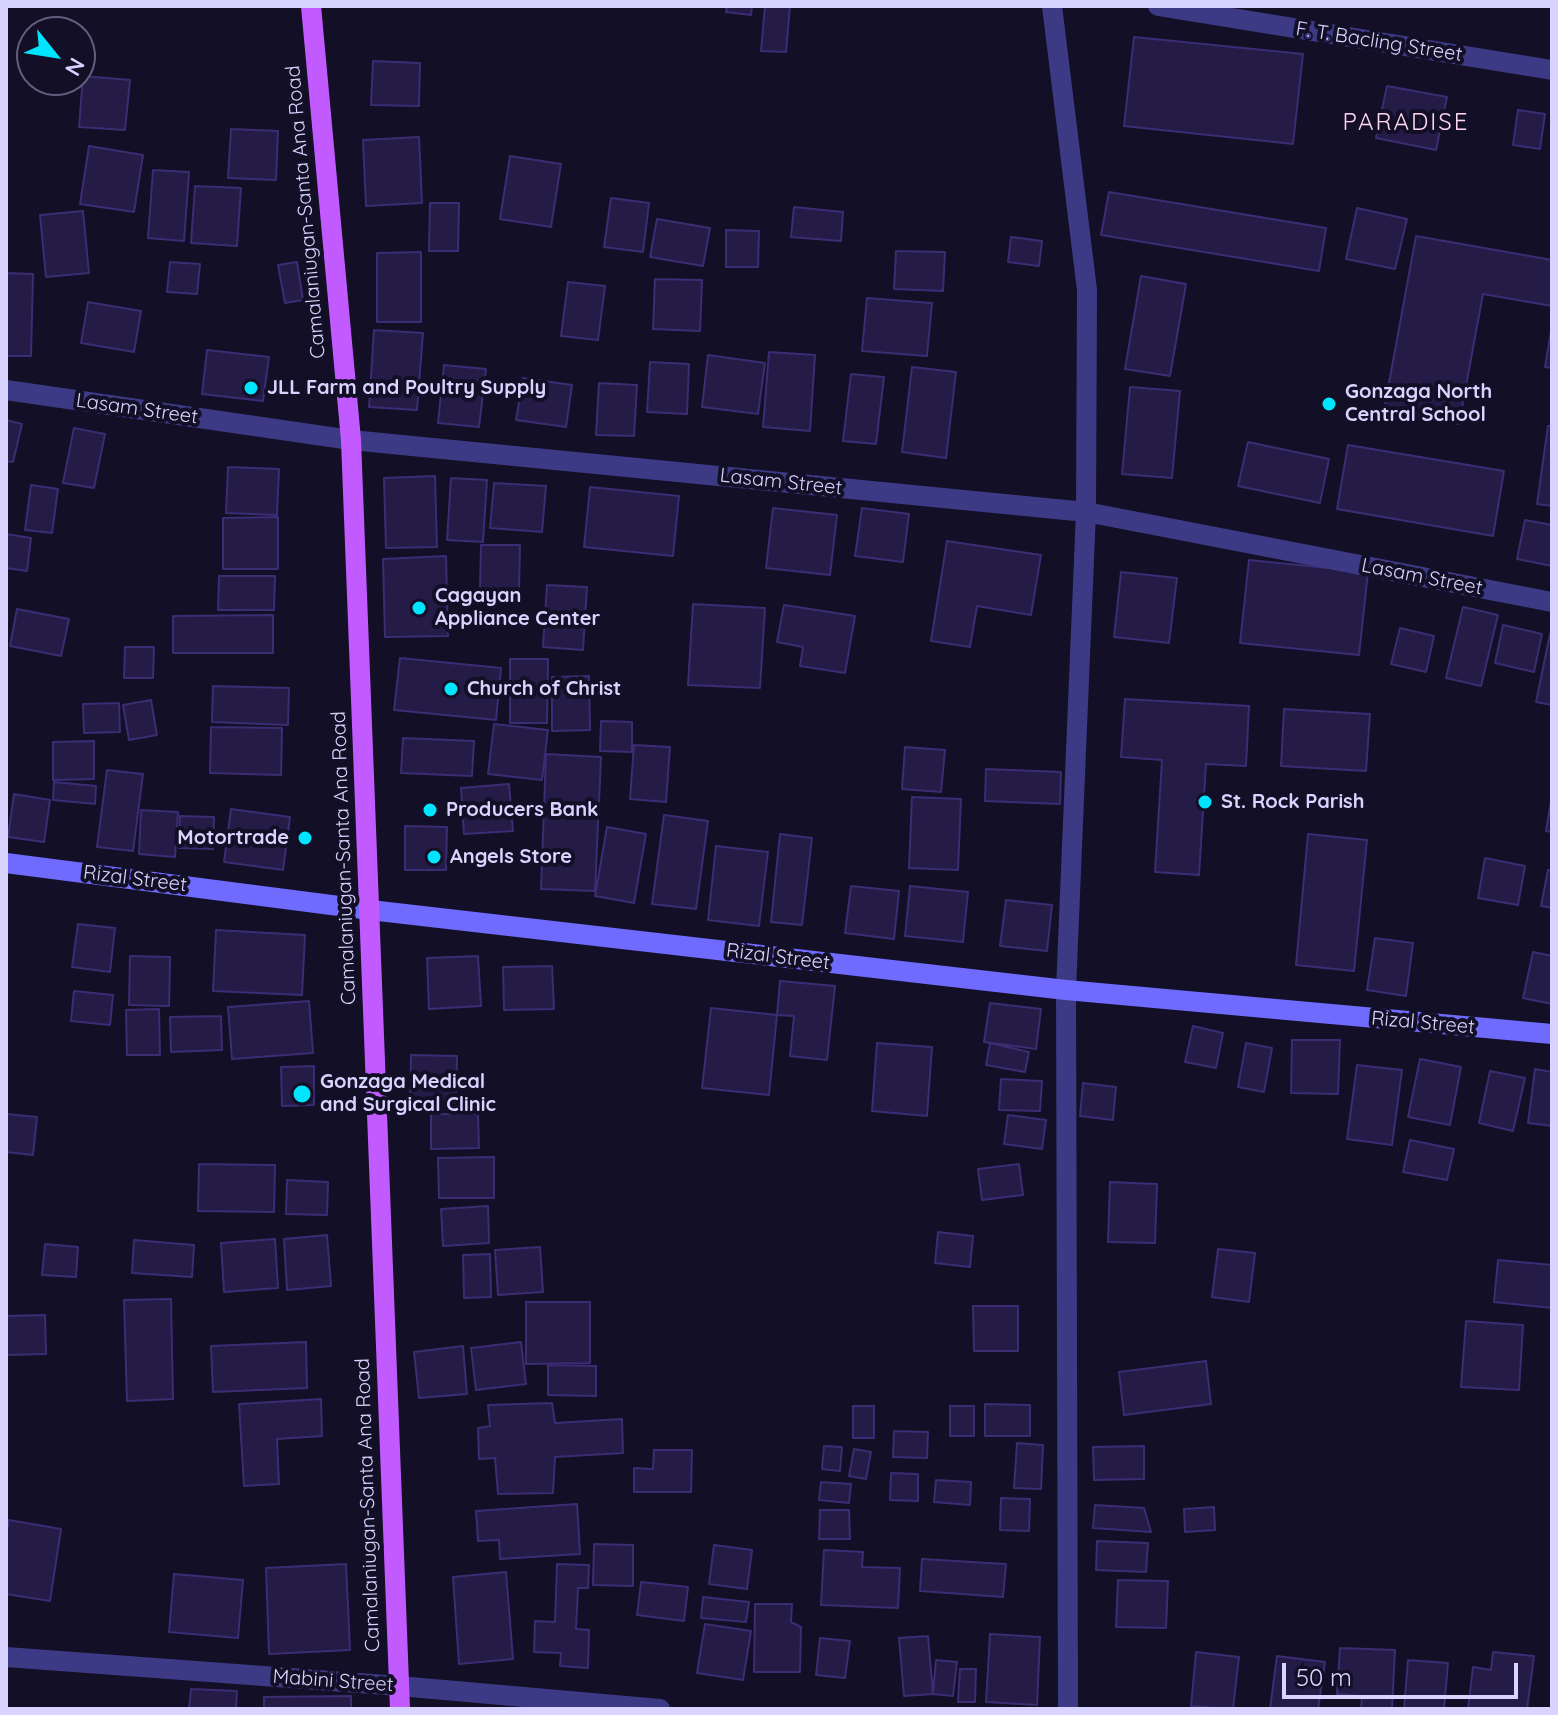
<!DOCTYPE html>
<style>
body{margin:0}
#map{position:relative;width:1558px;height:1715px;overflow:hidden;background:#130f26;font-family:Quicksand,sans-serif}
canvas{display:block}
.frame{position:absolute;inset:0;border:8px solid #d9d4ff;pointer-events:none}
.north{position:absolute;left:16px;top:16px;width:80px;height:80px;box-sizing:border-box;background:#130f26;border:2px solid #625e7d;border-radius:50%;rotate:120deg;font-size:22px;font-weight:700;line-height:32px;text-align:center;color:#d9d4ff}
.north::after{content:'';display:block;margin:auto;width:28px;height:36px;background:#00e5ff;clip-path:polygon(50% 0,100% 100%,50% 72%,0 100%)}
.scale{position:absolute;left:1282px;top:1663px;width:236px;height:36px;box-sizing:border-box;border:4px solid #d9d4ff;border-top:0;padding-left:10px;font-size:24px;line-height:28px;white-space:nowrap;color:#d9d4ff;-webkit-text-stroke:6px #130f26;paint-order:stroke}
</style>
<div id="map">
<canvas width="1558" height="1715"></canvas>
<div class="frame"></div>
<div class="north">N</div>
<div class="scale">50 m</div>
</div>
<script>
const ctx = document.querySelector('canvas').getContext('2d');
ctx.lineJoin = 'round';
function fill(path, color) { ctx.fillStyle = color; ctx.fill(path, 'evenodd'); }
const shape = rows => new Path2D(rows.map(r => 'M' + r).join(''));
function stroke(path, color, width, dash) { ctx.strokeStyle = color; ctx.lineWidth = width; ctx.lineCap = dash ? 'butt' : 'round'; ctx.setLineDash(dash || []); ctx.stroke(path); }
function write(font, color, halo, rows, align = 'center') {
  ctx.font = font + ' Quicksand,sans-serif'; ctx.lineWidth = 8; ctx.setLineDash([]); ctx.textBaseline = 'middle'; ctx.strokeStyle = halo; ctx.fillStyle = color; for (const [text, x, y, turn = 0] of rows) {
    ctx.save(); ctx.translate(x, y); ctx.rotate((+turn || 0) * Math.PI / 180); ctx.textAlign = isNaN(turn) ? turn : align; if (halo) ctx.strokeText(text, 0, 0); ctx.fillText(text, 0, 0); ctx.restore();
  }
}
const building = shape([
 [727,6,752,6,751,15,726,12,727,6],
 [765,6,790,6,786,52,761,51,765,6],
 [1134,37,1303,54,1293,144,1124,126,1134,37],
 [373,61,420,63,419,106,371,105,373,61],
 [83,76,130,80,125,130,79,127,83,76],
 [1387,86,1447,97,1436,150,1376,138,1387,86],
 [1518,110,1545,114,1540,149,1513,145,1518,110],
 [231,129,278,131,276,180,228,178,231,129],
 [419,137,422,203,366,206,363,140,419,137],
 [89,146,143,155,134,212,80,204,89,146],
 [510,156,561,164,551,227,500,219,510,156],
 [153,170,189,172,184,241,148,238,153,170],
 [195,186,241,188,237,246,191,243,195,186],
 [1109,192,1326,228,1319,271,1101,235,1109,192],
 [611,198,649,203,643,252,604,247,611,198],
 [430,203,459,203,458,251,429,251,430,203],
 [794,207,843,212,841,241,791,237,794,207],
 [1357,208,1407,219,1395,269,1346,259,1357,208],
 [83,211,89,273,46,277,40,215,83,211],
 [657,219,710,228,703,266,650,257,657,219],
 [726,230,759,231,758,267,726,267,726,230],
 [1416,236,1552,260,1552,306,1483,294,1459,424,1384,410,1416,236],
 [1011,237,1042,241,1039,266,1008,262,1011,237],
 [896,251,945,252,943,291,894,289,896,251],
 [421,252,421,322,377,322,377,253,421,252],
 [170,262,200,264,197,294,167,292,170,262],
 [297,262,303,300,285,303,278,265,297,262],
 [6,273,33,274,31,356,6,356,6,273],
 [1141,276,1186,284,1170,376,1125,369,1141,276],
 [655,279,702,280,700,331,653,329,655,279],
 [568,282,605,286,598,340,561,336,568,282],
 [867,298,932,303,927,356,862,351,867,298],
 [88,302,141,311,134,352,81,343,88,302],
 [374,330,423,333,417,410,369,407,374,330],
 [1551,331,1552,332,1552,368,1545,367,1551,331],
 [207,350,269,357,263,401,202,394,207,350],
 [769,352,815,355,810,431,763,427,769,352],
 [708,355,765,363,758,414,702,407,708,355],
 [650,362,689,364,687,414,647,412,650,362],
 [444,365,486,369,479,427,438,423,444,365],
 [912,367,956,372,946,458,902,452,912,367],
 [851,374,884,377,876,444,843,441,851,374],
 [523,378,572,385,566,427,516,420,523,378],
 [599,383,637,385,634,436,596,435,599,383],
 [1130,387,1180,391,1172,478,1122,474,1130,387],
 [6,420,22,424,13,462,6,461,6,420],
 [1548,426,1552,426,1552,506,1537,504,1548,426],
 [74,428,105,434,94,488,63,483,74,428],
 [1248,442,1329,459,1320,503,1238,486,1248,442],
 [1348,445,1504,471,1493,536,1337,509,1348,445],
 [228,467,279,469,277,515,226,513,228,467],
 [435,476,437,547,386,548,384,478,435,476],
 [451,478,487,480,483,542,447,540,451,478],
 [494,483,546,486,542,532,490,528,494,483],
 [31,485,58,489,52,533,25,530,31,485],
 [590,487,679,496,673,556,584,547,590,487],
 [773,508,837,515,830,575,766,568,773,508],
 [862,508,909,514,903,562,855,556,862,508],
 [278,517,278,569,223,569,223,518,278,517],
 [1525,520,1552,525,1552,566,1517,559,1525,520],
 [6,534,31,538,27,571,6,568,6,534],
 [947,541,1041,555,1031,615,977,606,970,647,931,641,947,541],
 [481,545,520,545,519,590,480,589,481,545],
 [446,556,448,636,385,637,383,559,446,556],
 [1249,560,1368,572,1359,655,1240,643,1249,560],
 [1121,572,1177,578,1169,643,1114,637,1121,572],
 [219,576,275,576,274,610,218,610,219,576],
 [547,585,587,587,583,650,543,647,547,585],
 [693,604,765,608,760,688,688,685,693,604],
 [784,605,855,616,845,673,800,666,803,647,777,642,784,605],
 [1463,607,1498,615,1481,686,1446,678,1463,607],
 [17,609,69,619,61,656,10,646,17,609],
 [273,615,273,653,173,653,173,616,273,615],
 [1503,625,1542,634,1534,672,1495,663,1503,625],
 [1400,628,1434,636,1426,672,1391,664,1400,628],
 [1550,634,1552,634,1552,705,1536,702,1550,634],
 [125,647,154,647,153,678,124,678,125,647],
 [400,658,501,668,496,720,394,710,400,658],
 [510,659,548,659,547,723,510,723,510,659],
 [589,676,590,730,552,731,552,677,589,676],
 [213,686,289,688,288,725,212,722,213,686],
 [1125,699,1249,706,1246,766,1206,764,1199,875,1155,872,1162,760,1121,757,1125,699],
 [151,700,157,735,129,740,123,705,151,700],
 [119,703,120,732,84,733,83,704,119,703],
 [1284,709,1370,714,1366,771,1281,766,1284,709],
 [601,721,632,722,632,752,600,751,601,721],
 [494,724,548,730,542,780,488,774,494,724],
 [211,727,282,728,281,775,210,773,211,727],
 [403,738,474,741,472,776,401,773,403,738],
 [94,741,94,779,53,780,53,742,94,741],
 [634,745,670,747,666,802,630,799,634,745],
 [905,747,945,750,941,792,902,789,905,747],
 [546,754,601,757,595,891,541,889,546,754],
 [986,769,1061,772,1060,804,985,801,986,769],
 [107,770,143,774,133,851,97,847,107,770],
 [54,782,96,786,95,804,53,800,54,782],
 [509,784,513,831,464,834,461,788,509,784],
 [14,794,50,800,44,842,8,837,14,794],
 [912,797,961,799,958,870,909,868,912,797],
 [1551,801,1552,801,1552,832,1546,831,1551,801],
 [231,809,290,817,283,870,224,862,231,809],
 [141,810,178,812,175,857,139,854,141,810],
 [664,815,708,821,696,909,652,904,664,815],
 [180,816,214,817,213,849,179,848,180,816],
 [405,826,447,827,446,870,405,870,405,826],
 [607,827,646,834,634,903,595,896,607,827],
 [780,834,812,838,802,925,771,922,780,834],
 [1308,834,1367,840,1354,971,1296,965,1308,834],
 [716,846,768,852,759,926,708,920,716,846],
 [1485,858,1525,866,1518,905,1478,898,1485,858],
 [1548,870,1552,870,1552,908,1541,906,1548,870],
 [851,886,899,891,894,939,845,933,851,886],
 [910,886,968,892,963,942,905,936,910,886],
 [1006,900,1052,905,1047,951,1000,946,1006,900],
 [78,924,115,928,110,972,72,967,78,924],
 [216,930,305,935,302,995,213,991,216,930],
 [1375,938,1413,943,1406,996,1367,990,1375,938],
 [1533,952,1552,956,1552,1004,1523,998,1533,952],
 [130,956,170,957,169,1006,129,1005,130,956],
 [478,956,481,1006,429,1009,427,958,478,956],
 [552,966,554,1009,504,1010,503,967,552,966],
 [780,981,835,986,827,1060,790,1056,794,1016,777,1015,780,981],
 [74,991,113,995,110,1025,71,1021,74,991],
 [309,1001,313,1053,232,1059,228,1007,309,1001],
 [990,1003,1041,1009,1036,1049,984,1042,990,1003],
 [711,1008,777,1015,769,1095,702,1088,711,1008],
 [159,1009,160,1055,127,1055,126,1010,159,1009],
 [221,1016,222,1050,171,1052,170,1017,221,1016],
 [1193,1026,1223,1033,1216,1068,1185,1062,1193,1026],
 [1292,1040,1340,1040,1338,1094,1291,1093,1292,1040],
 [877,1043,932,1047,927,1116,872,1111,877,1043],
 [990,1043,1029,1052,1025,1072,986,1065,990,1043],
 [1246,1043,1272,1048,1264,1092,1238,1087,1246,1043],
 [411,1055,457,1056,456,1103,410,1102,411,1055],
 [1420,1059,1461,1067,1450,1125,1408,1117,1420,1059],
 [1357,1065,1402,1070,1392,1145,1347,1139,1357,1065],
 [314,1066,314,1105,282,1106,281,1067,314,1066],
 [1535,1069,1552,1072,1552,1126,1528,1123,1535,1069],
 [1490,1071,1525,1078,1513,1131,1479,1123,1490,1071],
 [1001,1079,1042,1081,1040,1111,999,1110,1001,1079],
 [1083,1083,1116,1087,1113,1120,1080,1116,1083,1083],
 [6,1114,37,1117,33,1155,6,1152,6,1114],
 [431,1114,478,1114,479,1148,431,1149,431,1114],
 [1008,1115,1046,1120,1042,1149,1004,1144,1008,1115],
 [1410,1140,1454,1149,1447,1180,1403,1172,1410,1140],
 [494,1157,494,1198,439,1198,438,1158,494,1157],
 [199,1164,275,1165,274,1212,198,1211,199,1164],
 [1019,1164,1023,1195,982,1200,978,1169,1019,1164],
 [287,1180,328,1182,327,1215,286,1214,287,1180],
 [1110,1182,1157,1184,1155,1243,1108,1242,1110,1182],
 [488,1206,489,1243,443,1246,441,1209,488,1206],
 [938,1232,973,1236,970,1267,935,1263,938,1232],
 [327,1235,331,1286,287,1290,284,1239,327,1235],
 [275,1239,278,1288,224,1292,221,1243,275,1239],
 [134,1240,194,1245,192,1277,132,1273,134,1240],
 [45,1244,78,1247,76,1277,42,1275,45,1244],
 [540,1247,543,1292,498,1295,495,1250,540,1247],
 [1218,1249,1255,1253,1249,1302,1212,1297,1218,1249],
 [490,1254,491,1297,464,1298,463,1255,490,1254],
 [1498,1260,1552,1265,1552,1308,1494,1302,1498,1260],
 [171,1299,173,1399,127,1401,124,1300,171,1299],
 [526,1302,590,1302,590,1363,526,1364,526,1302],
 [973,1306,1018,1306,1018,1351,974,1351,973,1306],
 [45,1315,46,1354,6,1355,6,1316,45,1315],
 [1466,1321,1523,1325,1519,1390,1461,1387,1466,1321],
 [306,1342,307,1388,213,1392,211,1346,306,1342],
 [521,1342,526,1384,476,1390,471,1348,521,1342],
 [463,1346,467,1394,419,1398,414,1352,463,1346],
 [1206,1361,1211,1404,1124,1415,1119,1372,1206,1361],
 [548,1365,596,1366,596,1396,548,1395,548,1365],
 [321,1399,322,1436,277,1439,279,1484,244,1486,239,1404,321,1399],
 [552,1403,555,1423,622,1419,623,1453,555,1457,553,1493,498,1494,495,1458,479,1459,478,1428,490,1426,488,1405,552,1403],
 [985,1404,1030,1405,1030,1436,985,1436,985,1404],
 [853,1406,874,1406,874,1438,853,1438,853,1406],
 [950,1406,974,1406,974,1436,950,1436,950,1406],
 [894,1431,928,1432,927,1458,893,1457,894,1431],
 [1017,1443,1043,1445,1041,1489,1014,1488,1017,1443],
 [824,1446,842,1447,840,1471,822,1469,824,1446],
 [1144,1446,1144,1479,1094,1480,1093,1447,1144,1446],
 [854,1449,871,1452,866,1479,849,1476,854,1449],
 [654,1450,692,1450,691,1492,634,1492,634,1468,653,1469,654,1450],
 [891,1473,918,1474,918,1501,890,1500,891,1473],
 [936,1480,971,1482,970,1505,934,1502,936,1480],
 [821,1482,851,1484,849,1503,819,1500,821,1482],
 [1001,1498,1030,1499,1029,1531,1000,1530,1001,1498],
 [577,1504,580,1554,500,1559,499,1540,478,1541,476,1511,577,1504],
 [1095,1505,1144,1508,1151,1532,1093,1528,1095,1505],
 [1214,1507,1215,1530,1185,1532,1184,1509,1214,1507],
 [820,1510,849,1510,850,1539,819,1539,820,1510],
 [9,1520,61,1529,50,1601,6,1594,6,1537,9,1520],
 [1097,1541,1148,1543,1146,1572,1096,1570,1097,1541],
 [594,1544,633,1545,633,1586,593,1585,594,1544],
 [714,1545,752,1550,747,1589,709,1584,714,1545],
 [824,1550,863,1552,862,1567,900,1568,898,1608,821,1605,824,1550],
 [922,1559,1006,1564,1003,1597,920,1591,922,1559],
 [346,1564,350,1650,269,1654,266,1568,346,1564],
 [557,1564,589,1565,588,1588,578,1588,576,1629,589,1630,588,1668,560,1666,561,1653,534,1652,535,1621,555,1622,557,1564],
 [506,1572,513,1659,459,1664,453,1577,506,1572],
 [174,1574,243,1580,238,1638,169,1632,174,1574],
 [1118,1580,1168,1581,1166,1628,1116,1627,1118,1580],
 [641,1582,688,1587,684,1621,637,1615,641,1582],
 [703,1597,749,1602,746,1622,701,1618,703,1597],
 [755,1604,792,1604,791,1622,801,1627,800,1672,754,1672,755,1604],
 [705,1624,751,1631,743,1680,697,1673,705,1624],
 [990,1634,1040,1637,1037,1705,986,1702,990,1634],
 [928,1636,933,1694,904,1696,899,1638,928,1636],
 [820,1638,850,1641,845,1678,816,1675,820,1638],
 [1340,1648,1395,1650,1392,1709,1361,1709,1362,1696,1337,1694,1340,1648],
 [1196,1652,1239,1657,1233,1709,1191,1706,1196,1652],
 [1493,1652,1534,1656,1527,1709,1468,1709,1473,1667,1491,1670,1493,1652],
 [1277,1656,1325,1662,1318,1709,1270,1709,1277,1656],
 [936,1660,957,1662,953,1696,933,1694,936,1660],
 [1408,1660,1448,1663,1444,1709,1404,1709,1408,1660],
 [960,1669,976,1669,975,1702,958,1702,960,1669],
 [191,1689,237,1691,236,1709,189,1709,191,1689],
 [351,1696,351,1709,264,1709,264,1697,351,1696]
]);
const street = shape([
 [1052,6,1087,290,1086,512,1066,990,1068,1709],
 [1158,6,1552,70],
 [6,390,351,440,1086,512,1552,602],
 [6,1657,399,1686,660,1709]
]);
const secondary = shape([
 [6,863,370,910,1066,990,1552,1034]
]);
const primary = shape([
 [311,6,351,440,400,1709]
]);
const markers = [
 [251,388,8,"#00e5ff"],
 [1329,404,8,"#00e5ff"],
 [419,608,8,"#00e5ff"],
 [451,689,8,"#00e5ff"],
 [1205,802,8,"#00e5ff"],
 [430,810,8,"#00e5ff"],
 [305,838,8,"#00e5ff"],
 [434,857,8,"#00e5ff"],
 [302,1094,10,"#00e5ff"]
];
const streetNames = [
 ["F. T. Bacling Street",1379,42,9],
 ["Camalaniugan-Santa Ana Road",306,212,-95],
 ["Lasam Street",137,409,8],
 ["Lasam Street",781,482,6],
 ["Lasam Street",1422,577,11],
 ["Camalaniugan-Santa Ana Road",344,858,-92],
 ["Rizal Street",135,879,7],
 ["Rizal Street",778,957,7],
 ["Rizal Street",1423,1023,5],
 ["Camalaniugan-Santa Ana Road",368,1505,-92],
 ["Mabini Street",333,1681,4]
];
const poiNames = [
 ["JLL Farm and Poultry Supply",267,388],
 ["Gonzaga North",1345,392],
 ["Central School",1345,415],
 ["Cagayan",435,596],
 ["Appliance Center",435,619],
 ["Church of Christ",467,689],
 ["St. Rock Parish",1221,802],
 ["Producers Bank",446,810],
 ["Motortrade",289,838,"right"],
 ["Angels Store",450,857],
 ["Gonzaga Medical",320,1082],
 ["and Surgical Clinic",320,1105]
];
const quarterNames = [
 ["PARADISE",1406,123]
];
fill(building, '#241b47');
stroke(building, '#3b2d73', 2);
stroke(street, '#3d3a85', 20);
stroke(secondary, '#6f6bff', 20);
stroke(primary, '#c25bff', 20);
for (const [x, y, r, color] of markers) { const dot = new Path2D(); dot.arc(x, y, r, 0, 2 * Math.PI); ctx.fillStyle = color; ctx.fill(dot); stroke(dot, '#130f26', 3); }
write('20px', '#d9d4ff', '#130f26', streetNames);
write('bold 20px', '#d9d4ff', '#130f26', poiNames, 'left');
ctx.letterSpacing = '2px';
write('24px', '#ffd6f0', '#130f26', quarterNames);
ctx.letterSpacing = '0px';
</script>
